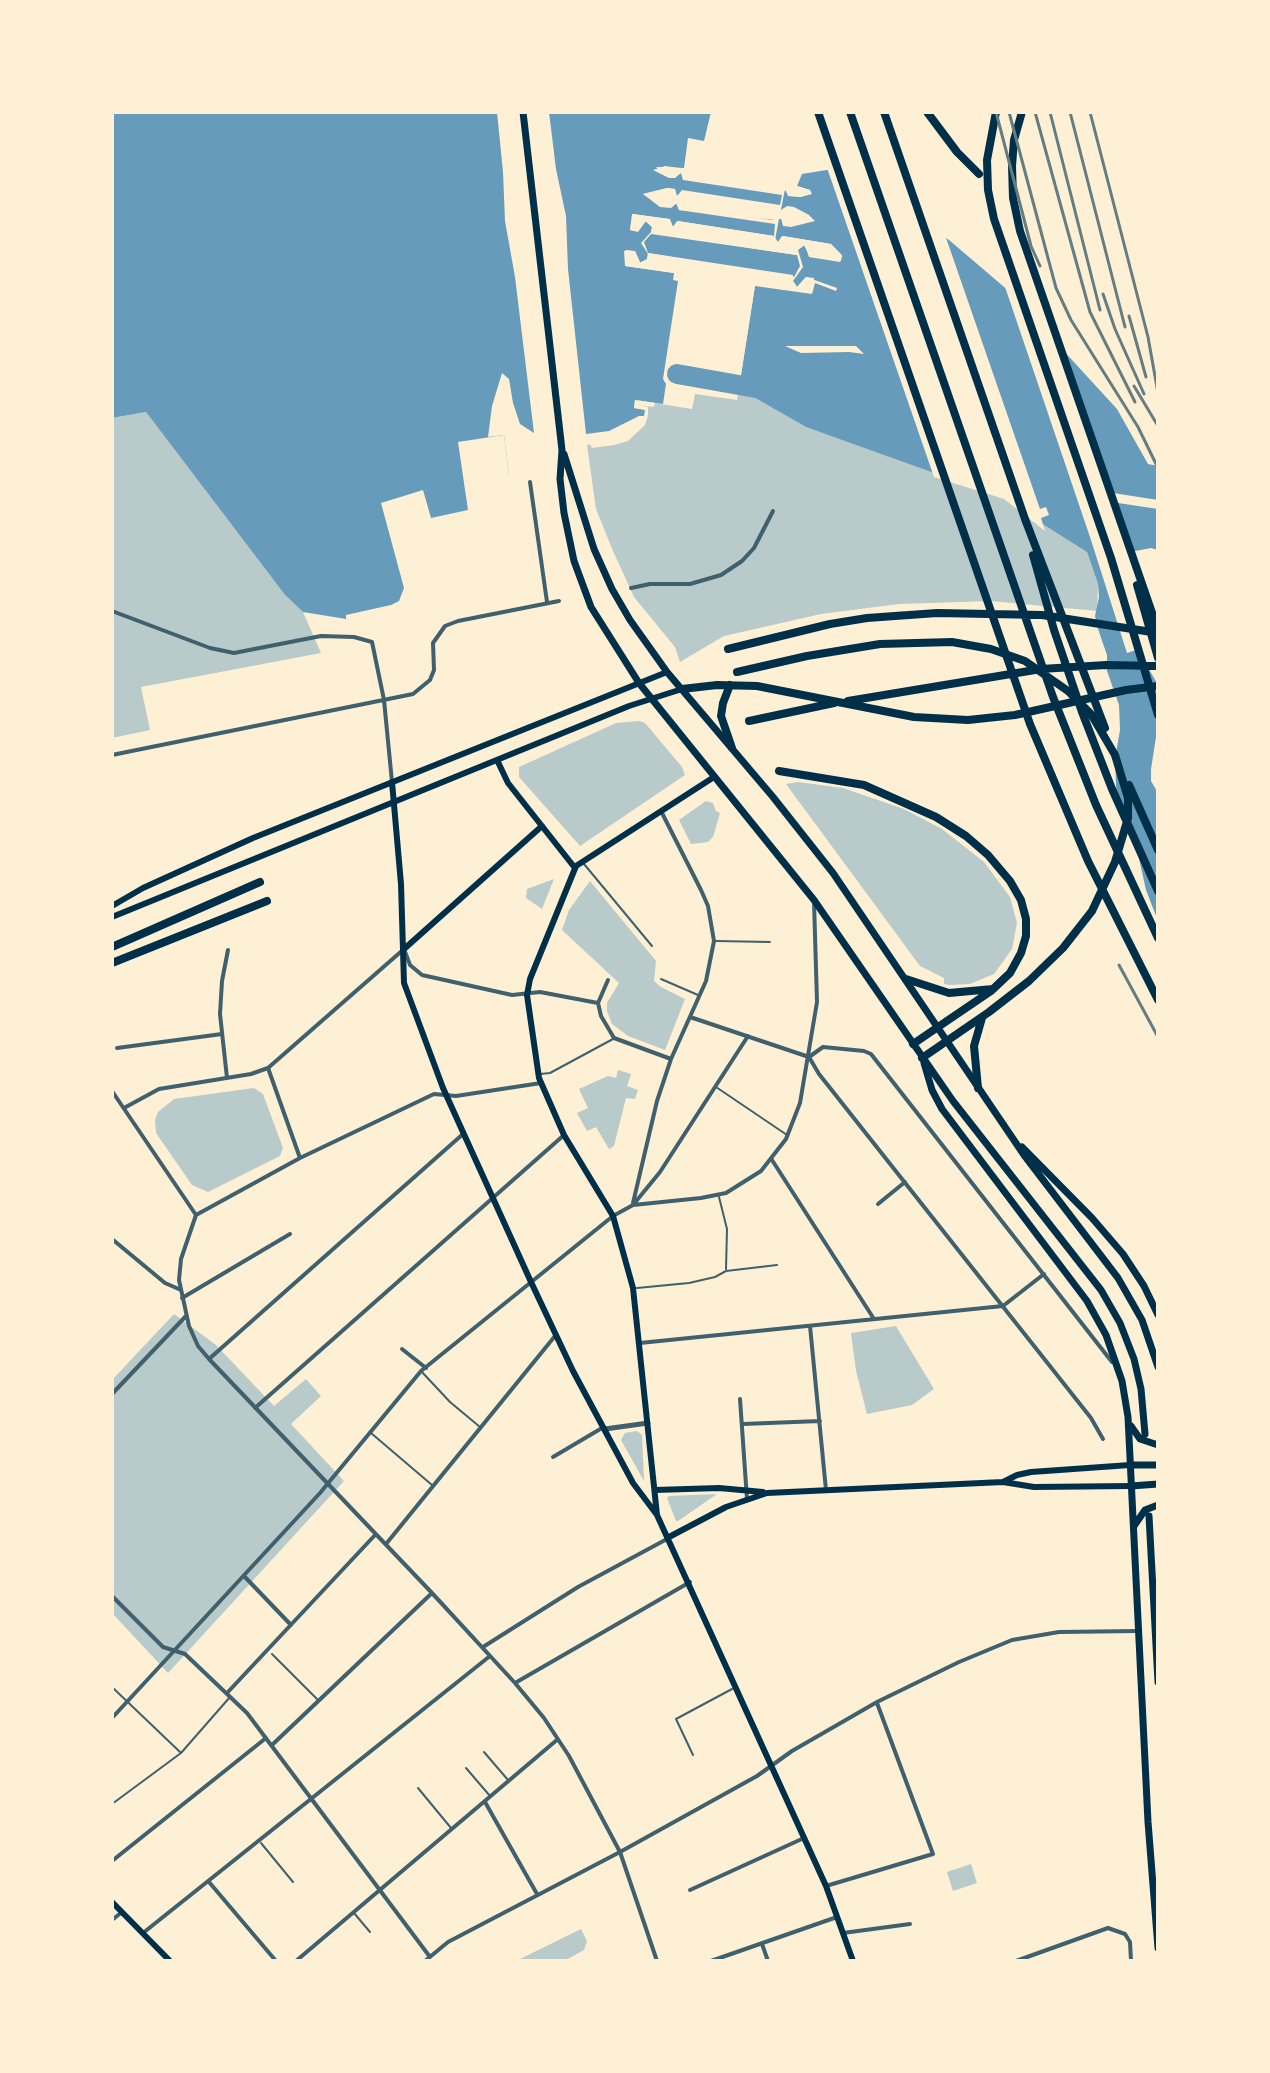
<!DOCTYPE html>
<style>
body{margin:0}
#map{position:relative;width:1270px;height:2073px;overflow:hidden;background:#fdf0d5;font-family:"Fira Sans Condensed",sans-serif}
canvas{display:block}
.frame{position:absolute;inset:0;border:114px solid #fdf0d5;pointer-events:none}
</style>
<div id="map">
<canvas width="1270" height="2073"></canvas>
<div class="frame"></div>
</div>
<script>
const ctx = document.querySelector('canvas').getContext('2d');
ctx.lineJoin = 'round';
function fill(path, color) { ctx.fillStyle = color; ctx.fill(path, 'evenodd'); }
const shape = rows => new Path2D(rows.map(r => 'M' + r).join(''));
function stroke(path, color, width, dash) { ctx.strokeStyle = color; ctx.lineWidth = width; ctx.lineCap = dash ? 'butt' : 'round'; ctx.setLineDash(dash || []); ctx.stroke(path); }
const green = shape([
 [695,394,737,400,738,394,752,395,806,427,1005,495,1087,552,1098,584,1097,611,991,601,899,604,821,614,724,636,680,662,675,647,634,597,613,551,596,509,587,445,614,441,634,408,635,400,692,409],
 [146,412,285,595,303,612,321,653,141,687,150,730,112,738,112,418],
 [639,721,645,723,682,767,685,775,580,846,519,777,519,767,616,723],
 [798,782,843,788,904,809,942,829,984,862,1010,897,1017,923,1012,949,994,974,970,984,949,985,944,984,944,978,920,966,786,784],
 [706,801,713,803,716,811,720,813,713,837,708,842,691,844,679,820],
 [554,879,542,909,526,898,527,889],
 [590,881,656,961,654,981,661,987,685,999,665,1050,628,1036,612,1024,607,1011,607,1003,619,983,562,930,569,910],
 [618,1070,631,1074,627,1086,638,1090,635,1099,626,1098,614,1146,609,1149,596,1127,587,1131,577,1113,588,1108,579,1089,608,1076,616,1078],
 [254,1088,263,1094,283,1148,280,1156,208,1192,192,1185,156,1133,155,1120,158,1112,174,1099],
 [174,1314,216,1345,274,1406,306,1379,321,1396,291,1424,344,1481,168,1673,112,1613,112,1380],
 [896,1326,934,1389,912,1405,867,1414,856,1371,851,1333],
 [637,1431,642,1435,644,1481,621,1440,625,1433],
 [717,1494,678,1521,676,1521,667,1498,669,1496],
 [971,1864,977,1883,953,1891,947,1872],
 [581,1929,587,1941,584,1950,564,1961,516,1961]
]);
const water = shape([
 [112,112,711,112,704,141,688,138,684,168,656,167,665,176,681,173,686,179,781,194,787,189,789,196,801,197,810,190,797,186,802,174,839,168,949,240,1010,292,1039,324,1117,409,1148,464,1158,466,1158,550,1151,548,1125,553,1118,572,1138,650,1158,685,1156,737,1151,769,1151,781,1158,793,1158,921,1146,890,1138,854,1117,809,1115,759,1120,730,1119,705,1107,671,1107,655,1098,629,1095,616,1099,597,1098,584,1087,552,1038,521,1018,503,806,427,752,396,738,394,755,285,812,293,814,278,806,277,797,287,793,281,793,275,648,253,647,259,641,264,635,251,625,251,625,266,674,273,673,280,678,281,663,379,666,384,663,404,635,400,634,408,646,410,642,422,587,445,532,450,509,475,504,435,458,442,468,510,431,518,423,490,381,503,404,588,399,601,391,605,346,615,346,619,303,612,285,595,146,412,112,418],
 [667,188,675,189,676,196,681,194,780,208,779,210,783,211,787,207,814,221,783,226,781,218,777,220,679,210,677,203,672,207,643,194],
 [633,214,669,219,673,227,678,221,774,236,778,242,783,236,831,244,842,255,841,261,810,257,804,245,797,250,796,255,651,233,652,227,645,221,638,231,630,230]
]);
const pier = shape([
 [497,112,549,112,556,169,566,216,568,269,586,434,609,431,639,416,644,416,645,410,634,408,635,400,655,403,654,407,638,405,648,407,648,415,645,425,628,441,614,445,592,448,590,444,587,445,587,449,537,454,536,450,532,450,530,457,515,475,509,475,504,435,488,437,492,406,502,373,509,379,513,403,520,424,534,433,515,277,505,221,503,172],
 [840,164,860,169,887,185,903,196,930,224,944,232,1040,509,1046,507,1049,515,1041,518,1045,531,1004,499,934,477,826,165],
 [665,166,687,169,686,172,688,176,779,190,787,185,792,192,796,193,805,193,795,189,793,185,810,190,812,194,801,197,788,196,785,189,781,210,787,206,794,207,809,215,815,221,791,227,783,226,783,219,779,219,775,240,778,242,782,236,831,244,842,256,840,262,809,257,805,245,798,250,803,267,793,281,797,287,806,277,837,288,836,291,815,283,812,294,755,286,738,394,734,393,752,284,756,281,792,287,789,278,651,257,646,265,675,269,674,273,625,266,624,251,627,250,635,251,639,263,647,259,648,254,641,243,651,232,652,227,646,221,638,232,630,230,632,214,670,219,673,227,677,221,774,236,775,224,679,210,676,203,671,208,660,207,643,194,668,188,675,189,677,196,682,190,780,205,782,195,683,180,681,173,675,178,669,178,653,170],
 [685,195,775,208,776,213,780,215,772,220,683,206,680,200],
 [652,221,667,223,669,229,673,231,680,225,770,239,777,246,784,241,800,243,793,251,655,230],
 [651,234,797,255,800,266,794,277,648,253,644,242],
 [1003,281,1062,344,1113,493,1158,500,1158,509,1118,503,1135,555,1127,557,1124,561,1124,592,1142,648,1127,653,1091,540],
 [785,346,856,346,864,354,849,352,801,353]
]);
const river = shape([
 [677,374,767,390]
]);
const service = shape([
 [584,864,652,946],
 [716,941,770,942],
 [661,979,698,995],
 [540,1074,550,1073,613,1039],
 [716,1087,787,1135],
 [719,1197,727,1229,726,1269],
 [637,1288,689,1283,715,1277,726,1271,777,1265],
 [421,1371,450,1402,480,1427],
 [371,1433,432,1485],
 [272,1654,318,1700],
 [112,1687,180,1752],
 [484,1752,508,1780],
 [693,1755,676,1719,732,1689],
 [466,1768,490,1796],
 [418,1788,451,1828],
 [112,1804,181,1753,230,1697],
 [261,1843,293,1882],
 [354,1913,370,1932]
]);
const minor = shape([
 [530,482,547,602],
 [631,588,650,584,690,584,721,575,742,561,754,548,773,511],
 [112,611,210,648,234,653,321,636,354,637,372,642,384,700,392,782],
 [112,755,413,694,430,680,434,670,433,643,445,626,458,621,559,601],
 [608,980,598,1003,601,1016,614,1038,671,1059],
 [690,1017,809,1057,819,1074,1091,1418,1103,1439],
 [117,1048,222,1034],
 [809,1057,823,1047,864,1051,871,1054,1112,1362],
 [268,1068,300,1158],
 [227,1078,220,1014,222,981,228,950],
 [541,1083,456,1096,434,1094,300,1158,196,1215,181,1259,179,1280,189,1326,198,1346,209,1359,432,1593,515,1683,544,1718,569,1756,620,1852,657,1961],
 [112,1091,196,1215],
 [124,1108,159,1089,251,1074,268,1068,404,949,410,965,422,975,512,995,540,992,598,1003],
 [772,1160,874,1319],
 [633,1203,657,1101,671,1059,706,981,714,941,708,906,701,890,661,811],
 [878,1204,905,1182],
 [633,1205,701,1198,726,1193,761,1171,786,1139,800,1103,817,1002,814,902],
 [112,1239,165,1283,181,1290],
 [182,1298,290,1234],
 [810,1326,826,1490],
 [640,1343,1003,1306,1044,1274],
 [402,1349,426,1368],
 [209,1359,463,1134],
 [112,1394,186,1316],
 [740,1399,747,1499],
 [255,1408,564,1135],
 [743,1424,820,1421],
 [553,1457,602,1428],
 [386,1544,555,1336],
 [244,1576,291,1625],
 [112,1596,163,1647,185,1654,247,1713,430,1957],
 [483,1647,578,1587,667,1539],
 [515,1683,690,1582],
 [227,1693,376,1534],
 [112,1718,320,1493,421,1371,613,1216,633,1205,660,1172,748,1036],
 [272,1745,432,1593],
 [485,1802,537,1894],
 [112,1861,266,1738],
 [209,1882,276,1961],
 [826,1886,933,1854,877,1703],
 [690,1890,804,1838],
 [112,1920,122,1912],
 [143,1933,490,1656],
 [843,1933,910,1924],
 [762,1944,768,1961],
 [296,1961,558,1739],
 [425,1961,448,1942,620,1852,757,1776,792,1751,877,1702,959,1662,1012,1640,1059,1632,1138,1631],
 [711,1961,837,1917],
 [1016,1961,1108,1928,1125,1934,1130,1942,1131,1961]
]);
const tertiary = shape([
 [605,1429,648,1423]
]);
const secondary = shape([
 [498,762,508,783,575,868],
 [714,777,576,866,530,979,527,995,539,1078,564,1135,613,1216,633,1288,657,1515,826,1886,853,1961],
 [392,782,401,884,404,983,443,1088,531,1282,573,1371,633,1483,657,1515],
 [112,906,143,888,253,838,667,672],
 [112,917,629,706,682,689],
 [404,949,542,826],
 [1003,1482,1017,1475,1031,1472,1130,1465],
 [655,1490,719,1488,763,1492],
 [669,1537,726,1507,767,1493,1003,1482,1034,1487,1131,1486],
 [112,1902,170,1961]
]);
const primary = shape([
 [523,112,562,450,560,479,564,513,574,561,591,607,639,683,814,900,953,1101,1101,1290,1120,1323,1134,1359,1141,1389,1145,1434],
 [564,454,594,549,612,589,630,620,667,672,773,797,833,873,1024,1155,1118,1278,1142,1320,1158,1367],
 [924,1063,932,1090,942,1109,1087,1301,1106,1335,1122,1381,1128,1417,1148,1822,1158,1948],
 [1022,1147,1092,1218,1123,1254,1144,1286,1158,1315],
 [1131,1426,1140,1439,1158,1445],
 [1130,1465,1158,1465],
 [1131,1486,1158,1484],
 [1149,1516,1158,1682],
 [1134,1526,1145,1510,1158,1505]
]);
const motorway = shape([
 [818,112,1030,724,1088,861,1158,1000],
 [850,112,1053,697,1096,805,1158,938],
 [884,112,1025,519,1105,728],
 [927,112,957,152,979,174],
 [996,112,987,160,988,190,994,219,1111,558,1158,715],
 [1022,112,1014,140,1012,166,1013,198,1020,231,1158,630],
 [1033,555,1054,630,1082,712,1112,789,1158,891],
 [1137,585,1158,658],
 [728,649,830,624,867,618,937,613,1042,615,1158,633],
 [737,672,807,656,880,644,952,642,991,649,1025,661,1068,691,1091,714,1115,755,1128,798,1128,818,1115,862,1092,911,1063,948,1029,981,989,1012,922,1058],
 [730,685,723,703,721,716,732,748],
 [682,689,717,685,757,686,914,717,968,720,1015,715,1126,690,1158,686],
 [848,701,1041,669,1106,665,1158,666],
 [749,721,834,703],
 [779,771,864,785,936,817,966,836,988,855,1010,881,1021,900,1026,919,1026,936,1021,953,1010,973,991,991,913,1044],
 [1129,785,1158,850],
 [112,947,260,882],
 [112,963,267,901],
 [906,979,949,993,993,989],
 [978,1088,974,1046,982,1018]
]);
const rail = shape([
 [996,112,1031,246,1040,266],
 [1009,112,1056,288,1071,320,1138,427,1158,468],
 [1035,112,1090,312,1135,402],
 [1050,112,1100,310],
 [1070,112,1125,327],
 [1090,112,1148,337,1158,393],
 [1103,294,1115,329,1144,394],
 [1129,316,1146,377],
 [1134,386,1158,426],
 [1119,965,1158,1037]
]);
fill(green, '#b9caca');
fill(water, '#669bbc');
fill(pier, '#fdf0d5');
stroke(river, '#669bbc', 20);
stroke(service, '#3f606c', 2);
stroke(minor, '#3f606c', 4);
stroke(tertiary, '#3f606c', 5);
stroke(secondary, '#003049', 6);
stroke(primary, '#003049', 7);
stroke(motorway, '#003049', 8);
stroke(rail, '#657d81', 3);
</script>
